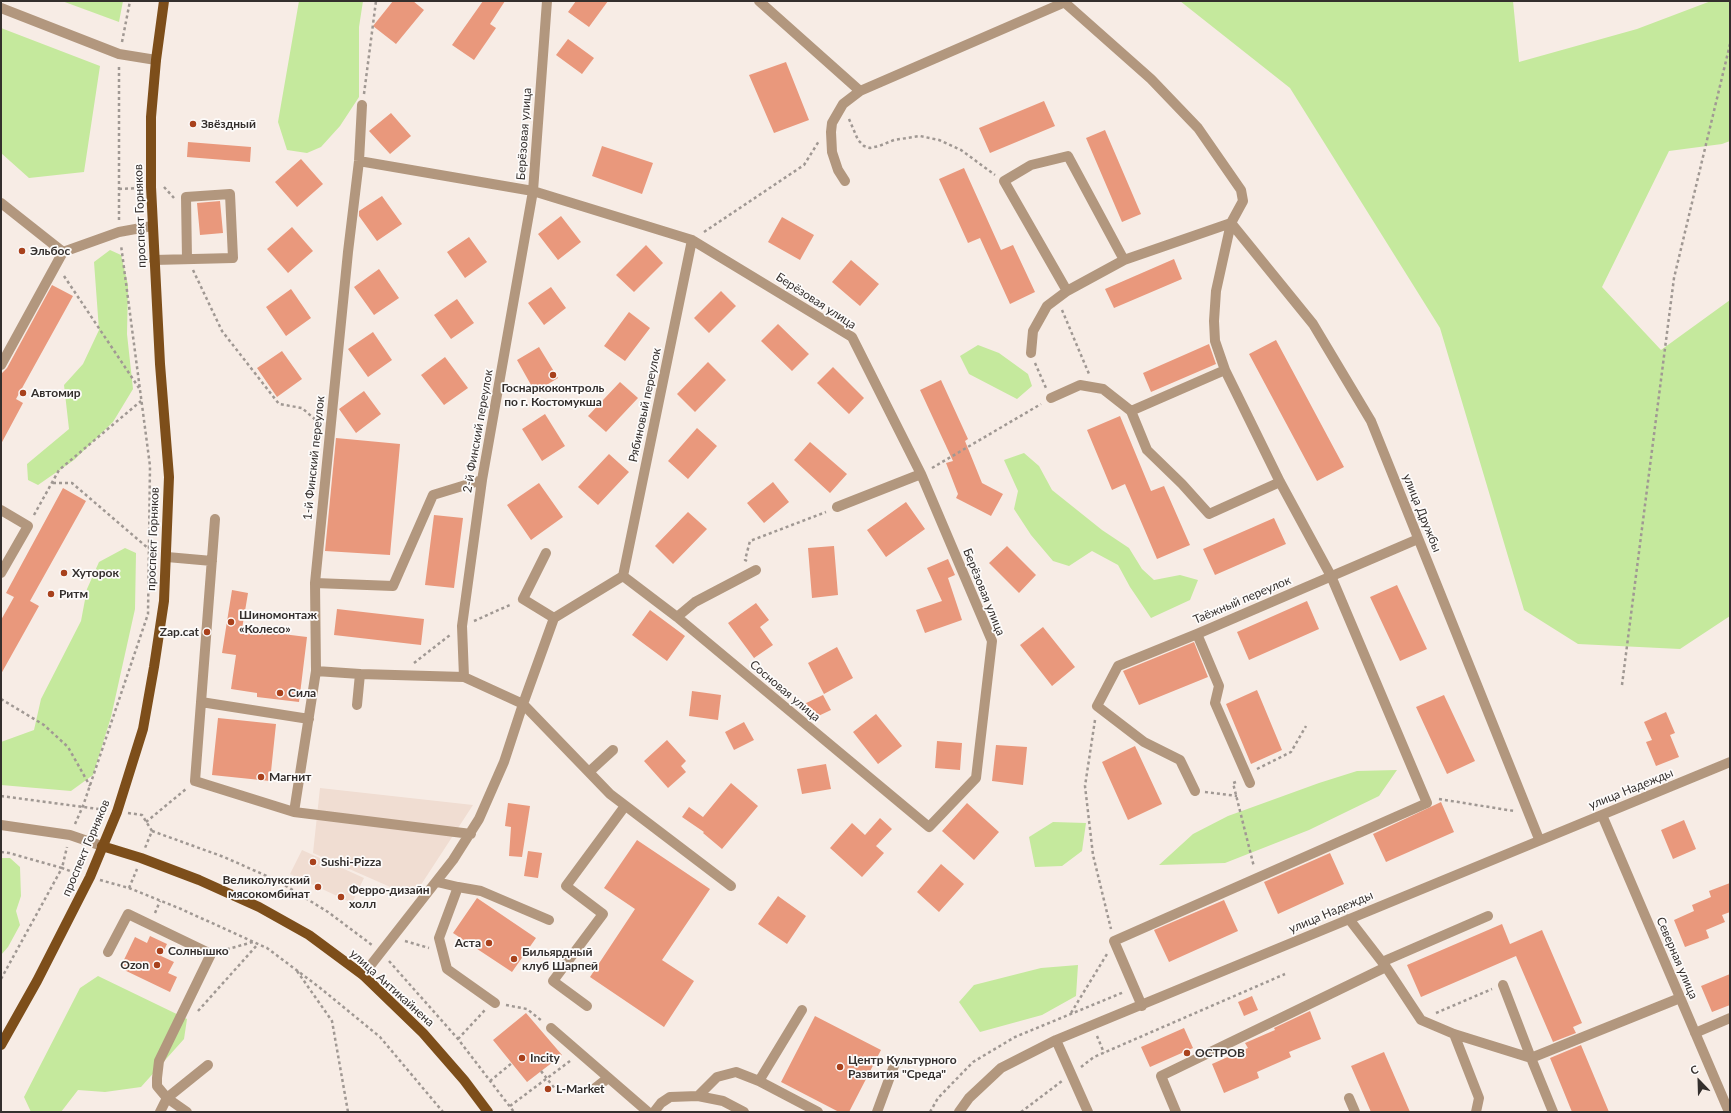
<!DOCTYPE html>
<meta charset="utf-8">
<style>
body{margin:0}
#map{position:relative;width:1731px;height:1113px;overflow:hidden;background:#f7ece5;font-family:Lato,sans-serif}
canvas{display:block}
.frame{position:absolute;inset:0;border:2px solid #342f2d;pointer-events:none}
.north{position:absolute;left:1679px;top:1061px;width:40px;height:40px;-webkit-text-stroke:3px #fdfbfa;paint-order:stroke;rotate:337deg;font-size:11px;font-weight:700;line-height:16px;text-align:center;color:#342f2d}
.north::after{content:'';display:block;margin:auto;width:14px;height:18px;background:#342f2d;clip-path:polygon(50% 0,100% 100%,50% 72%,0 100%)}
</style>
<div id="map">
<canvas width="1731" height="1113"></canvas>
<div class="frame"></div>
<div class="north">С</div>
</div>
<script>
const ctx = document.querySelector('canvas').getContext('2d');
ctx.lineJoin = 'round';
function fill(path, color) { ctx.fillStyle = color; ctx.fill(path, 'evenodd'); }
const shape = rows => new Path2D(rows.map(r => 'M' + r).join(''));
function stroke(path, color, width, dash) { ctx.strokeStyle = color; ctx.lineWidth = width; ctx.lineCap = dash ? 'butt' : 'round'; ctx.setLineDash(dash || []); ctx.stroke(path); }
function write(font, color, halo, rows, align = 'center') {
  ctx.font = font + ' Lato,sans-serif'; ctx.lineWidth = 3.5; ctx.setLineDash([]); ctx.textBaseline = 'middle'; ctx.strokeStyle = halo; ctx.fillStyle = color; for (const [text, x, y, turn = 0] of rows) {
    ctx.save(); ctx.translate(x, y); ctx.rotate((+turn || 0) * Math.PI / 180); ctx.textAlign = isNaN(turn) ? turn : align; if (halo) ctx.strokeText(text, 0, 0); ctx.fillText(text, 0, 0); ctx.restore();
  }
}
const built = shape([
 [320,788,473,805,413,897,313,853],
 [302,850,364,878,352,903,290,874]
]);
const green = shape([
 [62,1,123,1,119,22],
 [299,1,363,1,359,27,359,97,340,126,321,147,307,153,287,150,278,122],
 [1180,1,1513,1,1519,62,1637,29,1711,1,1730,1,1730,141,1722,144,1669,151,1602,287,1661,350,1730,300,1730,616,1680,649,1578,644,1524,610,1440,328,1290,88],
 [1,28,100,66,84,172,29,178,1,153],
 [110,250,121,255,128,285,127,334,133,389,113,422,74,460,38,485,28,480,27,464,69,429,64,385,83,364,99,330,94,262],
 [978,345,999,353,1028,374,1032,386,1017,399,969,374,960,356],
 [1024,453,1039,466,1052,490,1102,530,1129,548,1142,569,1154,580,1180,575,1198,580,1190,600,1151,618,1130,587,1118,565,1092,551,1069,566,1053,561,1031,535,1014,509,1018,491,1004,460],
 [125,548,136,553,135,609,111,717,93,775,71,791,1,785,1,742,34,730,41,699,81,621,87,589,99,562],
 [1397,770,1379,796,1309,830,1225,863,1159,865,1193,834,1228,816,1319,783,1357,771],
 [1053,822,1086,823,1082,851,1062,866,1035,867,1029,837],
 [1,858,10,858,20,867,21,896,16,911,20,925,8,947,1,955],
 [1078,965,1076,996,1042,1015,980,1032,959,1002,974,985,1041,968],
 [98,976,187,1019,184,1039,141,1087,105,1092,78,1090,61,1112,31,1112,24,1097,80,988]
]);
const building = shape([
 [393,1,413,1,424,10,396,44,373,26],
 [483,1,505,1,490,24,496,28,474,60,452,45],
 [576,1,608,1,589,27,568,12],
 [568,39,594,58,582,74,556,55],
 [786,62,809,120,774,133,749,75],
 [1044,101,1055,126,990,153,979,128],
 [391,113,411,136,390,154,369,131],
 [1105,130,1141,214,1122,222,1086,138],
 [188,142,251,147,250,162,187,157],
 [602,146,653,163,642,194,592,176],
 [301,159,323,184,297,207,275,182],
 [964,168,1001,250,1013,245,1035,292,1010,304,980,238,968,243,939,179],
 [382,196,402,224,377,241,359,216,359,211],
 [220,201,223,233,200,235,197,203],
 [561,216,581,242,558,260,538,234],
 [782,217,814,235,800,260,768,242],
 [292,227,313,251,288,273,267,249],
 [469,237,487,262,465,278,447,252],
 [646,245,663,263,634,292,616,275],
 [1174,259,1182,279,1114,308,1105,289],
 [851,260,879,284,860,306,832,282],
 [379,269,399,298,374,315,354,287],
 [52,285,73,296,16,399,23,403,1,444,1,374,7,368],
 [551,287,566,308,544,325,528,303],
 [291,289,311,318,286,336,266,307],
 [721,291,736,306,709,333,694,318],
 [457,299,474,323,451,339,434,315],
 [629,312,650,328,625,361,604,346],
 [778,324,809,354,792,371,761,341],
 [373,332,392,360,368,377,348,349],
 [1276,340,1344,467,1317,481,1249,354],
 [1209,344,1216,364,1151,392,1143,373],
 [539,347,558,378,535,392,517,360],
 [282,351,302,379,277,397,257,368],
 [445,357,468,388,444,405,421,375],
 [708,362,726,380,695,412,677,394],
 [833,367,864,398,849,414,817,383],
 [941,380,968,439,965,441,982,483,1003,494,991,516,956,498,958,494,946,463,953,461,920,390],
 [620,382,638,398,606,432,588,416],
 [364,391,381,414,356,433,339,409],
 [545,414,565,446,542,461,522,429],
 [1120,416,1151,491,1164,486,1190,545,1157,559,1125,484,1112,490,1087,430],
 [697,428,717,446,688,479,668,461],
 [336,438,400,444,390,555,325,551],
 [810,442,847,474,830,493,794,460],
 [609,454,629,472,598,505,578,487],
 [773,482,789,502,764,523,747,503],
 [539,483,563,517,531,540,507,505],
 [63,488,86,501,30,601,39,606,1,674,1,620,14,597,6,593],
 [906,502,925,529,886,557,867,530],
 [688,512,707,529,673,564,655,546],
 [434,515,463,518,454,588,425,585],
 [1274,518,1286,544,1215,575,1203,549],
 [834,546,838,595,812,598,808,548],
 [1007,546,1036,575,1019,593,989,563],
 [948,559,955,575,948,578,962,620,925,633,916,610,942,601,927,568],
 [1397,585,1427,649,1400,661,1370,597],
 [232,590,248,593,242,629,307,637,299,702,257,697,257,693,231,689,236,655,222,653],
 [1307,601,1319,629,1249,660,1237,632],
 [756,603,769,620,760,627,773,645,754,658,728,623],
 [337,609,424,619,421,645,334,635],
 [650,610,685,636,667,661,632,635],
 [1043,627,1075,667,1052,686,1020,645],
 [1194,642,1208,677,1139,705,1123,671],
 [837,647,853,678,824,694,808,663],
 [1257,690,1282,750,1251,764,1226,704],
 [692,691,721,695,718,720,689,716],
 [823,695,831,710,812,719,804,704],
 [1444,695,1475,761,1447,774,1416,707],
 [1666,712,1675,733,1670,735,1679,757,1656,766,1646,742,1652,740,1644,722],
 [876,714,902,746,878,764,853,732],
 [218,718,276,724,270,781,212,775],
 [744,722,754,740,734,750,725,732],
 [667,740,686,761,681,766,686,772,668,788,644,761],
 [937,741,962,743,960,770,935,768],
 [996,745,1027,747,1023,785,992,781],
 [1135,746,1162,804,1128,820,1102,762],
 [826,764,831,789,802,794,797,769],
 [731,783,758,806,722,849,703,833,704,832,682,817,689,807,703,817],
 [1441,802,1454,832,1386,862,1373,834],
 [508,803,530,806,522,857,509,856,511,827,505,826],
 [967,803,999,832,974,860,942,831],
 [880,818,892,829,876,846,884,853,862,877,830,848,852,823,865,835],
 [1684,820,1696,849,1673,859,1661,830],
 [637,840,710,889,662,960,694,981,664,1027,590,977,635,909,604,888],
 [528,851,542,853,538,878,524,876],
 [1330,853,1344,884,1278,914,1264,882],
 [941,864,964,884,939,912,917,892],
 [1730,883,1730,912,1722,915,1725,922,1706,930,1709,938,1685,947,1674,920,1694,911,1692,905,1711,897,1709,891],
 [778,896,806,916,787,944,758,924],
 [477,898,536,938,512,972,453,933],
 [1224,900,1238,931,1169,962,1154,930],
 [1502,924,1510,944,1542,930,1582,1023,1573,1027,1576,1033,1553,1042,1516,956,1421,997,1407,965],
 [150,936,167,944,161,956,174,962,168,973,177,977,170,992,120,968,135,937,147,943],
 [1730,974,1730,1005,1712,1012,1701,986],
 [1252,996,1258,1010,1244,1016,1238,1002],
 [1310,1011,1321,1039,1289,1052,1291,1057,1257,1072,1259,1078,1224,1093,1212,1064,1248,1048,1245,1043,1275,1030,1274,1028],
 [526,1013,562,1055,527,1082,493,1040],
 [815,1016,881,1050,849,1112,839,1112,781,1082],
 [1184,1028,1193,1048,1150,1067,1141,1047],
 [1581,1045,1609,1112,1572,1112,1550,1058],
 [1384,1052,1410,1112,1371,1112,1351,1066]
]);
const path = shape([
 [122,42,130,1],
 [119,67,119,220],
 [364,94,376,1],
 [849,119,858,140,864,146,870,148,879,146,894,140,920,136,939,140,961,150,995,175],
 [164,187,174,198],
 [119,189,139,188],
 [704,232,804,165,819,141],
 [193,270,222,331,279,404,302,408,318,422],
 [64,276,139,388],
 [1062,310,1089,374],
 [1035,363,1046,388],
 [932,468,1041,404],
 [53,483,72,483,149,549],
 [34,515,59,470,141,401],
 [747,561,745,560,750,541,826,512],
 [474,621,512,604],
 [414,663,450,635],
 [1622,685,1674,278,1730,44],
 [1,699,44,725,68,747,90,786],
 [1095,720,1085,786,1093,855,1111,929],
 [1257,769,1291,752,1306,726],
 [1236,782,1233,783,1254,867],
 [1205,792,1237,796],
 [1,796,106,810],
 [1439,799,1514,811],
 [128,813,142,815,152,831,145,848],
 [146,822,186,789],
 [75,824,83,806,148,614,150,466,121,245],
 [152,831,224,857,278,881,328,912,372,945],
 [1,852,9,853,62,868,67,847],
 [100,880,129,888,181,909,267,948,319,987,380,1037,443,1112],
 [129,888,137,869],
 [155,913,160,901],
 [405,941,429,948],
 [221,951,253,942],
 [389,961,458,1039,514,1112],
 [297,971,332,1021,348,1112],
 [1,979,62,868,78,874],
 [506,1005,527,1009,542,1021],
 [198,1011,258,944],
 [1071,1013,1107,954],
 [1436,1013,1492,989],
 [1097,1036,1104,1053],
 [458,1039,485,1010],
 [1081,1067,1094,1057,1285,974],
 [541,1071,559,1094],
 [490,1081,512,1063],
 [510,1106,570,1061],
 [930,1112,938,1098,973,1062,1015,1037,1124,992],
 [1021,1112,1062,1081]
]);
const minor = shape([
 [759,1,860,91],
 [1063,1,1151,79,1198,128,1241,190,1243,201,1231,223,1216,291,1214,321,1215,341,1225,370],
 [1,8,119,54,156,60],
 [359,161,533,191,692,240,852,337,921,474,992,641,976,778,929,827,677,617,623,576],
 [845,181,838,170,832,152,831,132,832,123,843,104,860,91,1063,3],
 [1,203,63,252],
 [1231,223,1313,324,1371,421,1539,839],
 [154,260,233,258,230,194,186,197,187,259],
 [1067,291,1004,181,1031,165,1068,156,1124,260],
 [1031,353,1033,331,1047,306,1067,291,1124,260,1231,223],
 [1,365,63,252,119,232,152,226],
 [1051,398,1080,385,1103,389,1131,411],
 [837,507,921,474],
 [1,510,28,526,1,573],
 [215,519,195,781,294,812,471,834],
 [546,553,523,599,554,618],
 [167,557,212,561],
 [623,576,692,240],
 [315,583,393,586,433,495,482,480],
 [677,617,695,602,756,570],
 [1197,634,1219,686,1215,703,1250,783],
 [316,671,360,674,464,677,523,704,610,794,731,886],
 [464,677,462,626,482,480,533,191,547,1],
 [201,702,309,719],
 [357,705,360,674],
 [589,772,613,750],
 [1195,791,1180,760,1144,742,1097,706,1118,666,1197,634,1418,539],
 [294,812,316,671,315,583,348,252,359,161,362,105],
 [1602,815,1729,1112],
 [1,825,70,835,102,846],
 [437,882,458,887,439,938,447,969,495,1003],
 [458,887,481,891,549,920],
 [1349,919,1386,967,1421,1020,1454,1034,1531,1058,1680,998],
 [108,952,128,914,211,954,159,1061,157,1078,157,1086,167,1098,187,1112],
 [1382,962,1488,916],
 [363,975,453,860,479,819,504,762,523,704,554,618,623,576],
 [1503,985,1531,1058,1553,1112],
 [587,1006,553,981,603,914,566,886,625,806],
 [1142,1006,1114,941,1427,803,1331,576,1280,482,1225,370,1131,411,1147,450,1182,484,1209,514,1280,482],
 [551,1028,648,1112],
 [1695,1033,1730,1018],
 [1454,1034,1479,1098,1476,1112],
 [1056,1040,1088,1112],
 [759,1081,818,1112],
 [594,1089,608,1078],
 [698,1096,717,1077,736,1072,759,1081,802,1010],
 [1349,1098,1355,1112],
 [160,1112,167,1098,208,1065],
 [654,1112,661,1103,670,1097,698,1096,723,1101,744,1112],
 [877,1112,895,1063],
 [959,1112,969,1098,1001,1068,1056,1040,1730,762],
 [1176,1112,1161,1076,1386,967]
]);
const major = shape([
 [102,846,141,858,199,880,259,907,309,935,363,975,423,1033,464,1080,488,1112],
 [1,1045,37,981,90,877,117,812,143,729,154,667,164,601,169,477,160,364,151,187,151,117,156,60,164,1]
]);
const markers = [
 [193,124,4,"#a8411c"],
 [22,251,4,"#a8411c"],
 [553,375,4,"#a8411c"],
 [23,393,4,"#a8411c"],
 [64,573,4,"#a8411c"],
 [51,594,4,"#a8411c"],
 [231,622,4,"#a8411c"],
 [207,632,4,"#a8411c"],
 [280,693,4,"#a8411c"],
 [261,777,4,"#a8411c"],
 [313,862,4,"#a8411c"],
 [318,887,4,"#a8411c"],
 [341,897,4,"#a8411c"],
 [489,943,4,"#a8411c"],
 [160,951,4,"#a8411c"],
 [514,959,4,"#a8411c"],
 [157,965,4,"#a8411c"],
 [1187,1053,4,"#a8411c"],
 [522,1058,4,"#a8411c"],
 [840,1067,4,"#a8411c"],
 [548,1089,4,"#a8411c"]
];
const poiNames = [
 ["Звёздный",201,124],
 ["Эльбос",30,251],
 ["Госнаркоконтроль",553,388,"center"],
 ["по г. Костомукша",553,402,"center"],
 ["Автомир",31,393],
 ["Хуторок",72,573],
 ["Ритм",59,594],
 ["Шиномонтаж",239,615],
 ["«Колесо»",239,629],
 ["Zap.cat",199,632,"right"],
 ["Сила",288,693],
 ["Магнит",269,777],
 ["Sushi-Pizza",321,862],
 ["Великолукский",310,880,"right"],
 ["мясокомбинат",310,894,"right"],
 ["Ферро-дизайн",349,890],
 ["холл",349,904],
 ["Аста",481,943,"right"],
 ["Солнышко",168,951],
 ["Бильярдный",522,952],
 ["клуб Шарпей",522,966],
 ["Ozon",149,965,"right"],
 ["ОСТРОВ",1195,1053],
 ["Incity",530,1058],
 ["Центр Культурного",848,1060],
 ["Развития \"Среда\"",848,1074],
 ["L-Market",556,1089]
];
const streetNames = [
 ["Берёзовая улица",524,134,-86],
 ["проспект Горняков",140,216,-92],
 ["Берёзовая улица",816,301,33],
 ["Рябиновый переулок",645,405,-78],
 ["2-й Финский переулок",478,431,-80],
 ["1-й Финский переулок",314,458,-84],
 ["улица Дружбы",1422,513,68],
 ["проспект Горняков",153,539,-88],
 ["Берёзовая улица",984,592,68],
 ["Таёжный переулок",1242,600,-23],
 ["Сосновая улица",785,691,40],
 ["улица Надежды",1631,789,-22],
 ["проспект Горняков",86,848,-67],
 ["улица Надежды",1331,912,-23],
 ["Северная улица",1677,958,67],
 ["улица Антикайнена",392,988,42]
];
fill(built, '#f0ddd2');
fill(green, '#c5e99d');
fill(building, '#e9987c');
stroke(path, '#a09893', 2.5, [3, 3]);
stroke(minor, '#b2977e', 10);
stroke(major, '#7d4e1a', 10);
for (const [x, y, r, color] of markers) { const dot = new Path2D(); dot.arc(x, y, r, 0, 2 * Math.PI); ctx.fillStyle = color; ctx.fill(dot); stroke(dot, '#fdfbfa', 1.5); }
write('bold 12px', '#342f2d', '#fdfbfa', poiNames, 'left');
write('12px', '#342f2d', '#fdfbfa', streetNames);
</script>
